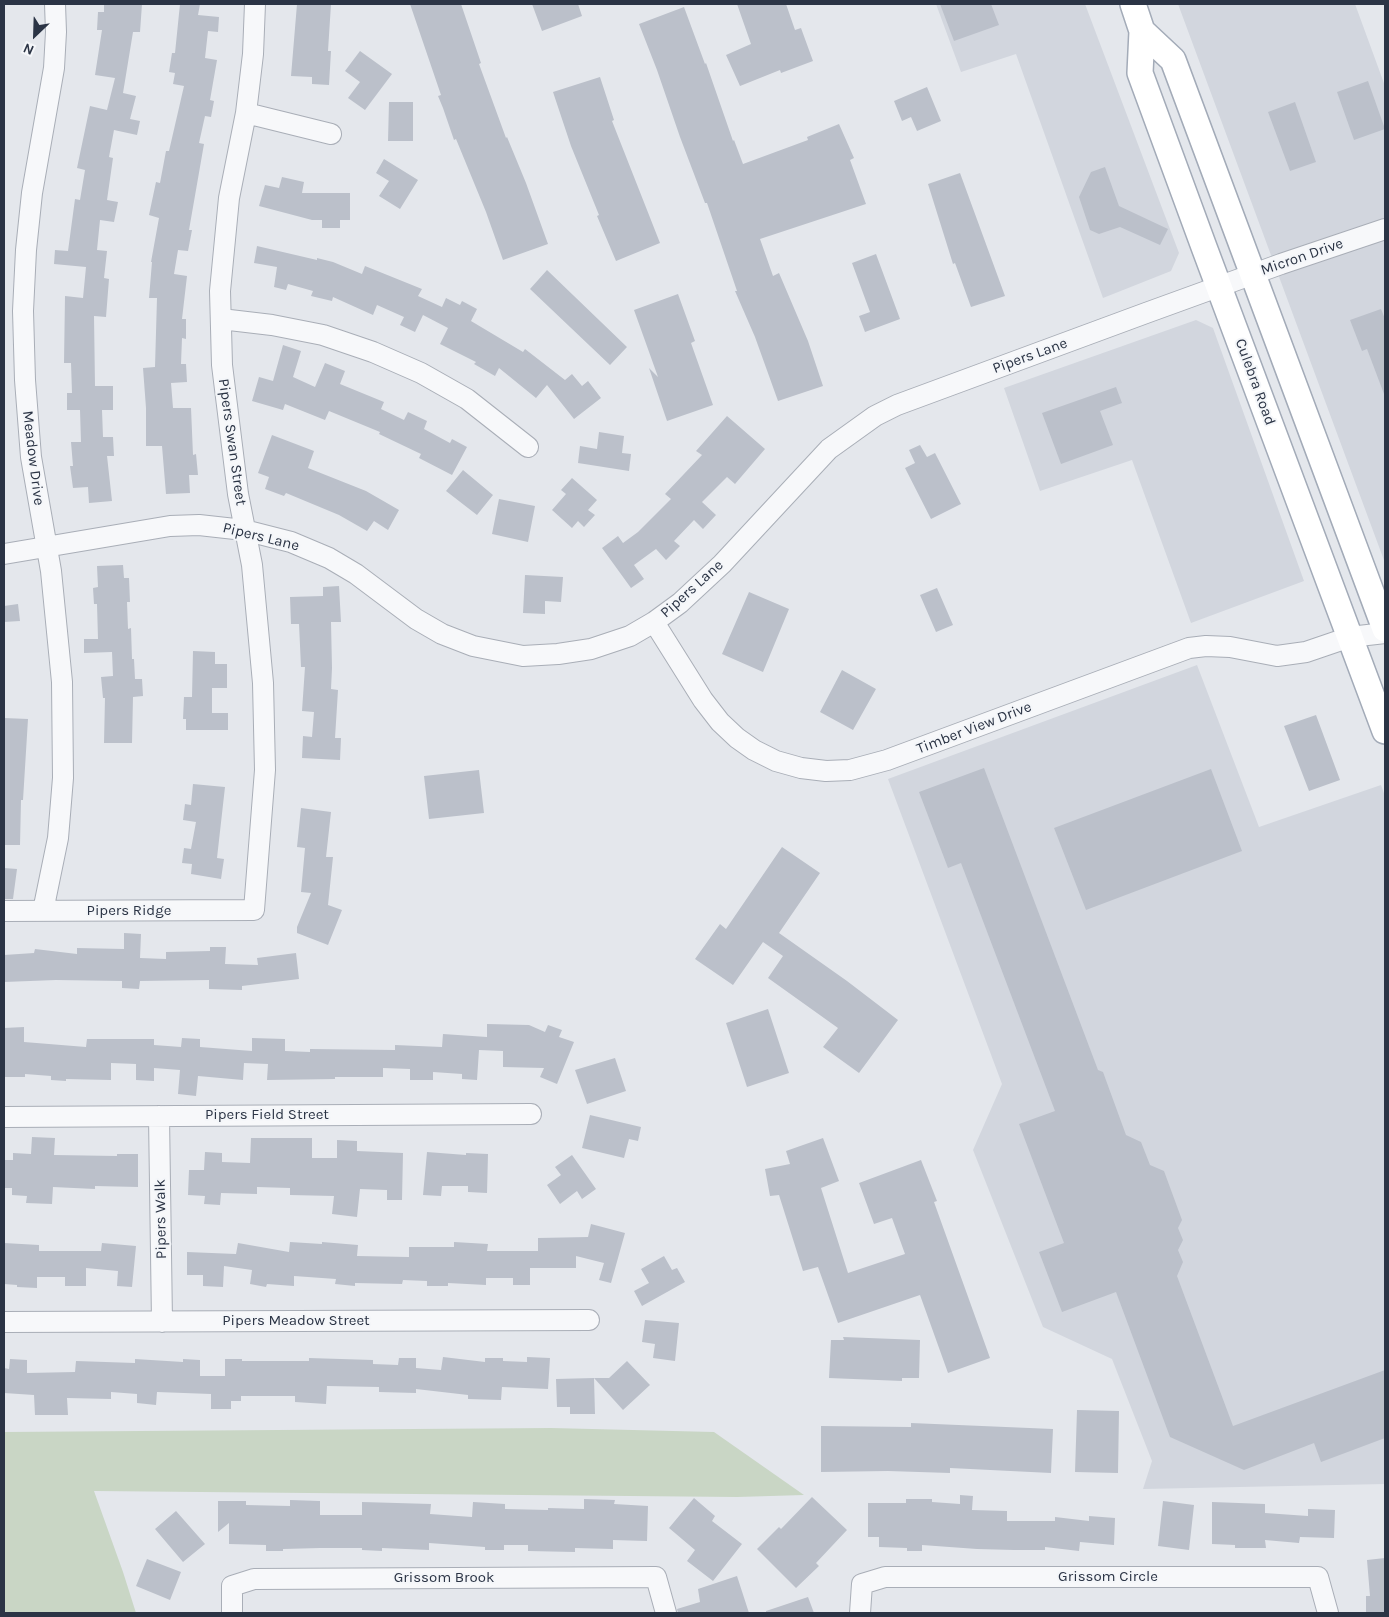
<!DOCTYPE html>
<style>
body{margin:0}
#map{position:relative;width:1389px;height:1617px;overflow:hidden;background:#e4e7ec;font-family:Karla,sans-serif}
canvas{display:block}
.frame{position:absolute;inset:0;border:5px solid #2b3445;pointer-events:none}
.north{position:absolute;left:10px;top:10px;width:50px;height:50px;-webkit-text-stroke:4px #f4f6f9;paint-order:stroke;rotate:204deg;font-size:14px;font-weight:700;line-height:20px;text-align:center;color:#2b3445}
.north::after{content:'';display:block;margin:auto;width:18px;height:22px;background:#2b3445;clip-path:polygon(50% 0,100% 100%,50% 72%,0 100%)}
</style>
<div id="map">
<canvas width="1389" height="1617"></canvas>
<div class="frame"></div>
<div class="north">N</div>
</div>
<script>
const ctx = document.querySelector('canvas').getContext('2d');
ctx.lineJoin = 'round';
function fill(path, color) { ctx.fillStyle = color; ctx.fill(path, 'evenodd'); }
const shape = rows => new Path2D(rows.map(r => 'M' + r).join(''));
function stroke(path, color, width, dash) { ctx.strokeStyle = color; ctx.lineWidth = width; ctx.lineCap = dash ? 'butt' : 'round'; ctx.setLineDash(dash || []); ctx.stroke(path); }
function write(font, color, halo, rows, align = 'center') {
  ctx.font = font + ' Karla,sans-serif'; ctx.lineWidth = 4; ctx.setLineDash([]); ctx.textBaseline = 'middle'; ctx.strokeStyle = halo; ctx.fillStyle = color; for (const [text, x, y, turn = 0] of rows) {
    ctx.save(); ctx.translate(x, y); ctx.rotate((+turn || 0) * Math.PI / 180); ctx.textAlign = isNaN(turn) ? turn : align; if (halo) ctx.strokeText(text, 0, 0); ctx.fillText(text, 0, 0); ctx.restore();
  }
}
const built = shape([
 [936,4,1085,4,1179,253,1171,271,1103,298,1016,54,961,72],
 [1178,4,1355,4,1385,86,1385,563],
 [1196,320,1213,328,1304,581,1191,623,1132,460,1040,491,1004,388],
 [1197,665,1259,827,1381,785,1385,796,1385,1484,1143,1489,1152,1461,1112,1359,1043,1327,973,1150,1002,1084,888,779]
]);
const green = shape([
 [551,1428,714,1432,804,1495,737,1497,94,1491,123,1572,136,1613,4,1613,4,1432]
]);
const building = shape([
 [104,4,142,4,140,32,133,32,123,93,136,96,130,119,140,121,137,135,114,130,109,157,113,158,107,200,118,202,114,222,100,220,97,250,107,251,104,278,109,279,106,317,94,316,95,386,113,386,113,410,102,410,103,437,113,437,114,456,107,456,112,501,89,503,88,487,73,488,70,466,73,466,71,442,81,442,80,410,67,410,67,393,72,393,71,363,64,363,65,296,83,298,86,267,54,264,55,250,68,251,75,199,80,200,85,170,77,168,90,106,107,110,115,78,95,75,102,30,97,30,98,12,104,12],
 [180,4,200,4,198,15,219,17,218,32,208,31,205,58,217,60,210,100,214,101,211,117,205,116,199,143,204,144,189,230,192,230,188,251,178,250,174,274,187,276,182,319,186,319,186,339,182,338,181,364,186,364,187,382,171,383,173,408,191,408,193,455,196,454,198,475,189,475,190,493,166,494,162,446,146,446,146,408,143,368,155,367,157,298,149,298,152,262,151,262,159,218,149,215,156,182,160,183,166,151,169,151,184,86,173,84,175,73,169,72,172,53,175,53],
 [297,4,331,4,328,51,331,51,329,85,312,84,312,77,291,76],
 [410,4,461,4,481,63,479,64,506,138,507,137,526,183,548,244,503,260,486,212,456,139,454,140,443,108,438,96,441,95],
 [532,4,578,4,582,16,542,31],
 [737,4,786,4,795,30,801,28,813,61,781,73,780,70,740,86,726,55,751,44],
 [940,4,991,4,999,25,954,41],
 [684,7,705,64,706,63,733,141,734,140,743,164,808,140,807,137,839,124,854,158,850,160,866,204,760,239,773,276,779,273,808,341,823,386,778,401,755,337,735,291,737,291,707,203,705,203,680,137,657,70,639,24],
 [360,51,392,74,365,110,348,98,360,82,345,71],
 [600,77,614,120,612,121,660,243,616,261,597,216,599,215,571,146,553,92],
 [1368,81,1385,129,1354,140,1337,92],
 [927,87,941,121,917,131,911,117,902,121,894,101],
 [389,102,413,102,413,141,388,141],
 [1295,102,1316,162,1290,171,1268,112],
 [384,159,418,180,400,209,379,196,389,181,376,173],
 [1105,167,1119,206,1168,229,1160,245,1120,227,1099,234,1090,230,1079,197,1091,172],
 [960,173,1005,296,971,307,955,263,953,264,928,184],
 [282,177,304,182,302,193,350,193,350,220,340,220,340,228,322,228,322,220,312,220,259,206,265,185,279,188],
 [257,246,317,260,317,258,333,262,362,274,365,266,422,289,418,296,442,307,446,298,460,305,462,301,477,309,471,321,523,352,525,349,565,380,572,374,582,386,588,381,601,398,574,419,547,385,536,398,499,368,495,376,474,364,476,362,440,344,448,328,423,315,415,332,400,325,404,317,377,305,373,315,333,297,332,301,311,296,313,291,288,284,286,290,274,287,277,267,254,263],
 [876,254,900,319,865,332,859,316,870,312,852,263],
 [547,270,627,347,610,365,530,289],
 [678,294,695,341,691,343,713,405,667,421,649,368,658,377,634,310],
 [1381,309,1385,319,1384,394,1367,349,1362,351,1350,320],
 [283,345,301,351,293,377,315,387,325,363,345,371,340,384,384,402,381,409,404,420,408,412,427,421,424,429,450,443,452,439,467,447,452,475,419,458,421,454,379,434,380,432,329,411,325,420,285,404,283,410,252,401,259,377,273,381],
 [1116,387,1122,403,1100,411,1113,445,1061,464,1042,413],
 [727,416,765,449,735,484,727,477,702,502,716,515,703,529,694,520,674,541,680,546,666,560,656,549,634,565,644,579,631,588,602,548,618,536,623,543,638,532,671,499,665,494,702,455,696,451],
 [599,432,624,436,622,453,631,454,629,471,578,463,580,446,597,449],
 [272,435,314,451,308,468,366,491,399,510,388,530,374,521,367,531,339,515,286,493,284,496,265,489,269,477,258,473],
 [920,445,927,457,935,453,961,504,931,519,905,468,915,463,909,450],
 [463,470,493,495,477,515,446,491],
 [572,478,597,500,588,510,595,515,584,527,578,521,572,528,552,510,566,494,561,490],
 [499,499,535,506,528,542,492,534],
 [123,565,124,578,129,578,130,602,127,602,128,629,131,628,132,659,134,659,135,679,142,679,143,696,133,697,132,743,104,743,105,698,103,698,101,677,113,676,112,652,84,653,84,639,98,639,97,604,94,604,93,588,98,587,97,566],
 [525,575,563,577,561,602,545,601,545,614,523,613],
 [339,586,341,622,331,622,332,668,331,689,338,690,335,738,341,738,340,760,302,758,303,736,312,737,314,712,302,711,305,667,301,667,299,624,291,624,290,597,323,596,323,587],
 [937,588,953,625,936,632,920,595],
 [749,592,789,609,763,672,722,654],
 [18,604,20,621,4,622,4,606],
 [193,651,215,652,215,664,227,664,227,688,212,688,212,713,228,713,228,730,186,730,186,719,183,719,184,697,192,697],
 [842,670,876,689,853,730,820,712],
 [1316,715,1340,780,1309,791,1284,726],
 [4,718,28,719,23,800,21,800,20,845,4,845],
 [984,768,1098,1070,1103,1072,1126,1135,1141,1142,1150,1165,1164,1171,1182,1220,1178,1228,1183,1240,1178,1250,1183,1262,1177,1276,1233,1426,1385,1370,1385,1438,1321,1462,1314,1443,1244,1470,1170,1437,1116,1292,1062,1312,1039,1252,1064,1243,1019,1124,1055,1111,961,863,948,868,919,792],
 [1211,769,1242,851,1086,910,1054,828],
 [479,770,484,813,429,819,424,776],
 [193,784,225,787,217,858,224,859,221,879,191,874,192,864,182,863,184,848,191,849,196,822,183,820,185,804,191,805],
 [301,808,331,812,326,857,333,857,328,905,342,910,328,945,297,933,297,927,311,893,301,892,305,848,297,847],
 [782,847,820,873,779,933,847,981,898,1020,859,1073,823,1047,838,1028,768,978,783,956,763,942,733,985,695,959,720,924,726,929],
 [4,868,17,869,13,899,4,899],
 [124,933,141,934,140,958,166,959,166,952,210,951,210,947,226,947,225,964,258,965,257,958,296,953,299,979,242,986,242,990,209,989,209,980,140,981,139,989,122,988,122,981,56,980,4,982,4,955,34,953,35,949,77,954,77,948,124,949],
 [768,1009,789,1073,747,1087,726,1023],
 [487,1024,529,1025,545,1032,548,1025,562,1030,559,1037,574,1042,557,1084,540,1077,544,1068,503,1067,503,1051,479,1050,477,1080,462,1079,462,1074,433,1072,433,1080,410,1080,410,1069,383,1068,383,1077,335,1077,335,1079,267,1080,268,1064,244,1063,243,1080,198,1076,196,1096,178,1094,180,1070,154,1068,154,1081,136,1080,136,1064,111,1063,111,1080,66,1079,66,1081,51,1080,51,1076,25,1074,25,1077,4,1077,4,1028,24,1027,24,1042,86,1047,87,1039,154,1039,154,1045,181,1047,182,1038,200,1039,200,1047,252,1051,252,1038,285,1039,285,1051,310,1052,310,1049,395,1050,395,1045,442,1047,443,1034,487,1037],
 [615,1058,626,1091,587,1104,575,1070],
 [590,1115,641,1127,638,1141,629,1139,624,1158,582,1148],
 [32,1137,55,1138,54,1155,117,1156,117,1154,138,1154,138,1187,95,1186,95,1189,53,1187,52,1204,26,1203,27,1196,12,1195,12,1188,4,1188,4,1160,13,1160,13,1153,31,1154],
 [251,1138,312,1138,312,1158,337,1158,337,1140,357,1141,357,1151,403,1153,402,1200,387,1200,387,1190,360,1189,357,1217,332,1214,334,1196,290,1195,290,1188,257,1187,257,1194,221,1193,220,1205,204,1204,205,1196,188,1195,189,1170,204,1170,205,1152,222,1153,222,1162,250,1163],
 [823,1138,839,1181,821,1188,848,1273,905,1254,892,1218,874,1224,859,1183,921,1160,937,1201,934,1202,990,1358,948,1373,920,1295,838,1323,818,1267,803,1271,779,1195,770,1196,765,1169,790,1164,786,1151],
 [427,1152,466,1155,466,1153,488,1154,487,1193,468,1192,468,1186,442,1186,441,1196,423,1195],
 [572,1155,596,1189,582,1199,577,1191,560,1204,547,1185,561,1175,555,1167],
 [591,1224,625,1233,611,1283,599,1280,604,1263,576,1256,576,1268,530,1268,530,1285,513,1285,513,1278,486,1278,486,1285,448,1283,448,1286,427,1286,427,1281,403,1280,402,1284,355,1283,355,1286,335,1284,336,1279,294,1276,294,1286,267,1284,266,1287,250,1284,252,1270,224,1266,223,1287,203,1286,203,1275,187,1275,187,1252,236,1254,238,1243,289,1252,290,1242,322,1244,322,1242,358,1245,357,1256,409,1257,409,1247,454,1247,454,1242,488,1244,487,1251,538,1251,538,1238,588,1237],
 [4,1243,39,1245,39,1251,101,1251,102,1243,136,1246,132,1287,117,1286,118,1271,86,1268,86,1286,65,1286,65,1277,37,1277,37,1288,17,1287,17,1285,4,1284],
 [664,1256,672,1270,677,1268,685,1282,642,1306,634,1291,649,1283,641,1269],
 [645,1320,679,1323,675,1361,653,1358,655,1344,642,1342],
 [843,1337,920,1340,919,1378,902,1378,902,1381,829,1378,831,1340,844,1340],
 [443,1357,485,1362,485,1358,503,1358,503,1361,527,1362,527,1357,550,1358,548,1389,502,1387,501,1400,468,1399,468,1395,416,1389,416,1393,379,1392,379,1387,327,1386,326,1404,295,1402,295,1396,241,1396,241,1401,231,1401,231,1409,211,1409,211,1394,157,1392,156,1405,137,1403,137,1394,111,1392,111,1399,67,1398,68,1415,35,1415,34,1395,4,1393,4,1368,9,1369,10,1359,27,1360,27,1373,75,1372,76,1361,135,1363,135,1359,183,1362,183,1359,200,1360,200,1376,225,1376,225,1359,242,1359,242,1361,309,1361,309,1358,373,1360,373,1364,398,1365,399,1358,416,1358,416,1368,441,1370],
 [627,1361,650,1385,623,1410,594,1378,609,1378],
 [594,1378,595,1414,570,1414,570,1407,557,1407,556,1379],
 [1077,1410,1119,1411,1118,1473,1075,1472],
 [911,1423,1053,1429,1051,1473,950,1468,950,1473,888,1471,821,1472,821,1426,911,1427],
 [960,1495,973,1496,972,1510,1007,1511,1007,1521,1055,1521,1055,1517,1089,1521,1089,1516,1115,1518,1114,1545,1080,1542,1079,1551,1045,1547,1045,1550,1014,1550,977,1549,922,1545,922,1551,907,1551,907,1548,879,1547,879,1537,868,1537,868,1503,906,1503,906,1499,932,1499,932,1502,960,1504],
 [812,1497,847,1530,816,1563,819,1566,796,1588,757,1549,779,1527,781,1529],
 [694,1498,715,1516,712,1521,742,1544,713,1581,687,1561,695,1550,669,1528],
 [584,1499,615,1500,614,1504,648,1506,647,1541,613,1540,613,1549,575,1548,575,1552,528,1551,528,1545,504,1545,504,1550,485,1550,485,1547,429,1543,429,1550,382,1548,382,1551,362,1550,362,1548,320,1548,283,1549,283,1551,266,1551,266,1545,229,1544,229,1523,218,1532,218,1501,246,1501,246,1505,290,1506,290,1500,320,1501,320,1515,362,1515,362,1502,431,1504,430,1514,472,1517,473,1502,505,1504,505,1509,548,1510,548,1508,584,1509],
 [1163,1501,1194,1505,1189,1550,1158,1546],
 [1212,1502,1265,1504,1265,1513,1308,1516,1308,1509,1335,1510,1334,1538,1300,1537,1299,1543,1265,1540,1266,1548,1235,1548,1235,1545,1212,1544],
 [176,1511,205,1544,183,1562,155,1529],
 [1385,1558,1385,1613,1366,1613,1366,1596,1370,1596,1367,1560],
 [147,1559,181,1572,170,1600,136,1586],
 [737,1576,749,1613,678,1613,677,1609,700,1602,698,1589],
 [808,1597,814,1613,766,1613,766,1611]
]);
const minor = shape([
 [246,113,331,134],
 [221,319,272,325,323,335,373,352,421,373,467,399,528,447],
 [4,554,170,526,199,525,244,530,291,542,329,558,356,574,416,619,442,634,473,646,523,656,558,654,591,649,630,636,654,622,680,603,722,564,829,449,875,416,897,405,1146,313,1281,264,1385,229],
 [654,622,703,700,720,722,737,738,754,750,776,761,801,768,826,771,850,770,887,760,1189,648,1206,646,1230,647,1277,656,1306,652,1350,637,1385,633],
 [4,911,254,910,265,770,263,683,252,565,238,494,222,365,220,291,229,198,246,113,253,54,255,4],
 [43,911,58,838,63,778,62,682,51,571,31,457,25,380,23,311,26,250,32,193,54,68,56,32,55,4],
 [159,1116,162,1322],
 [4,1117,531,1114],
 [4,1322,589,1320],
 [232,1613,232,1586,254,1579,656,1577,666,1613],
 [860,1613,862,1584,885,1577,1318,1577,1328,1613]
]);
const major = shape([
 [1133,4,1142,31,1140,73,1204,247,1385,731],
 [1142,31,1173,60,1385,629]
]);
const streetNames = [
 ["Micron Drive",1302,257,-19],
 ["Pipers Lane",1030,356,-20],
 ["Culebra Road",1255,382,70],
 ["Pipers Swan Street",232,442,82],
 ["Meadow Drive",33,458,83],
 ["Pipers Lane",261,537,14],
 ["Pipers Lane",692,589,-42],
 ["Timber View Drive",974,728,-21],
 ["Pipers Ridge",129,911],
 ["Pipers Field Street",267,1115],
 ["Pipers Walk",161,1219,-91],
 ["Pipers Meadow Street",296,1321],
 ["Grissom Circle",1108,1577],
 ["Grissom Brook",444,1578]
];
fill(built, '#d2d6de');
fill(green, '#c9d6c5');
fill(building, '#bbc0ca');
stroke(minor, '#a9aeb7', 22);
stroke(major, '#a3abb8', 28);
stroke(minor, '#f7f8fa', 20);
stroke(major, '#fff', 25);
write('15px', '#2b3445', '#f4f6f9', streetNames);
</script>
